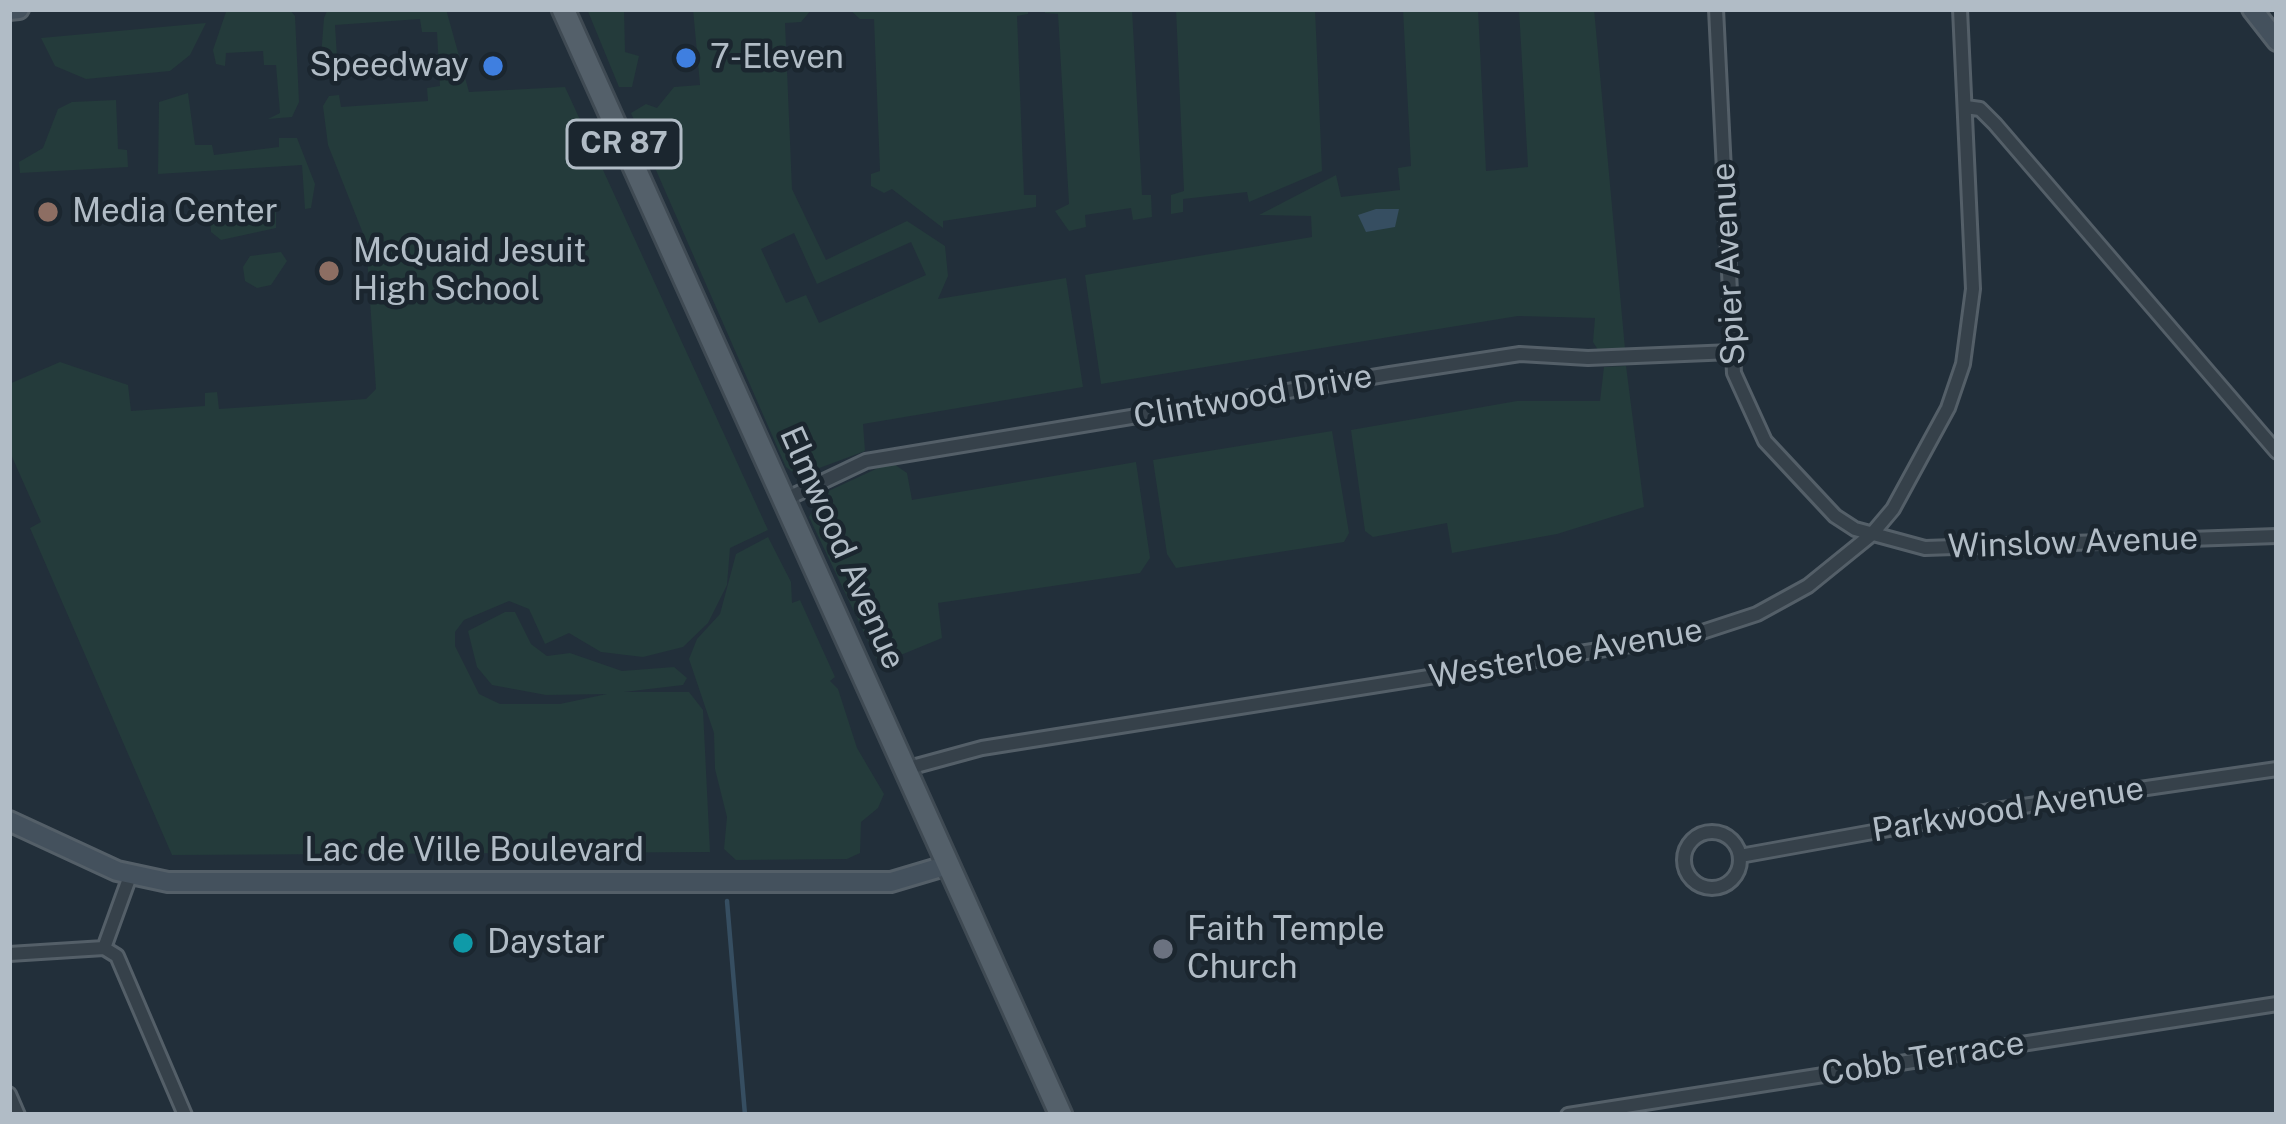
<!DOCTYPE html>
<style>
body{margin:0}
#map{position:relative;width:2286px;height:1124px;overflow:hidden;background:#222f3a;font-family:"Public Sans",sans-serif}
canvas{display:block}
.frame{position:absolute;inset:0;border:12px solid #b1bcc6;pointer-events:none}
</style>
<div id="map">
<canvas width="2286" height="1124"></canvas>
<div class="frame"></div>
</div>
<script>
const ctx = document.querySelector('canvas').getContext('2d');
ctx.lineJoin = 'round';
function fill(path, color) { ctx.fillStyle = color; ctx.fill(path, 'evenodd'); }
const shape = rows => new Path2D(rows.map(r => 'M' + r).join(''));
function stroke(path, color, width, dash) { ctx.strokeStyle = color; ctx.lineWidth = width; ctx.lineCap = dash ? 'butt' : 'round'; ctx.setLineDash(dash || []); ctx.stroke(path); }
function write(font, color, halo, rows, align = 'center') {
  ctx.font = font + ' "Public Sans",sans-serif'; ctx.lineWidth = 9; ctx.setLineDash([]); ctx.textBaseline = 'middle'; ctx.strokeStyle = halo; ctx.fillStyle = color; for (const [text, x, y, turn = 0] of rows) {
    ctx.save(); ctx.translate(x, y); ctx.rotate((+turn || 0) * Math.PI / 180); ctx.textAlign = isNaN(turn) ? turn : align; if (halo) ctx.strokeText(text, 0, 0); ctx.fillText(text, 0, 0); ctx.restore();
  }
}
const green = shape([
 [227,9,289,9,295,16,299,102,292,117,268,119,280,113,276,65,264,65,263,51,226,53,225,66,216,64,213,50],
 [446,9,469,92,565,87,768,530,730,548,727,585,708,623,683,647,643,657,601,652,569,633,545,644,529,609,509,601,464,620,455,632,455,646,479,694,500,704,560,704,607,694,546,695,492,685,477,667,468,631,505,612,515,612,531,644,547,656,570,653,622,671,674,667,687,678,683,685,624,692,689,692,703,710,710,852,172,855,30,528,41,522,9,450,9,384,60,362,128,385,131,411,205,406,205,393,217,392,219,409,366,399,376,389,366,241,328,145,323,106,329,96,339,95,341,107,428,101,427,88,440,86,437,32,422,32,420,19,335,25,338,73,331,79,320,69,324,18,327,11],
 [587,9,624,9,625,52,639,56,632,87,619,87],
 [693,9,812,9,801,22,785,23,792,189,826,260,907,221,945,246,948,276,938,299,1066,278,1083,387,863,424,865,451,798,476,786,467,631,113,646,104,657,108,674,87,700,85],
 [794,233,817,284,911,242,926,275,819,323,806,295,786,303,761,249],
 [849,9,1028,9,1028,14,1017,16,1024,195,1036,195,1036,207,943,221,943,228,892,189,884,193,871,186,871,174,880,171,874,19,860,19],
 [1045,9,1132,9,1142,195,1151,195,1152,217,1133,220,1131,208,1085,215,1086,227,1069,231,1055,211,1069,204,1058,14,1045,13],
 [1176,9,1315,9,1322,171,1249,202,1247,192,1183,199,1183,212,1171,214,1171,195,1184,191],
 [1403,9,1478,9,1486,171,1528,167,1519,9,1594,9,1625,349,1598,350,1593,342,1595,318,1518,316,1101,384,1085,275,1312,237,1311,216,1259,215,1336,175,1341,197,1400,190,1398,168,1411,166],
 [206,23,190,55,170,71,86,79,55,66,41,38],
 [188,93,195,145,212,145,214,155,279,147,279,138,297,138,315,184,311,208,305,209,302,165,158,174,159,102],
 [116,100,118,149,127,150,128,167,20,173,19,162,43,148,58,109,72,102],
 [276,212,276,228,221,240,211,232,210,217],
 [281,252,287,261,271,285,257,288,245,281,243,267,250,256],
 [1626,366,1644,507,1557,534,1452,553,1447,523,1373,537,1365,531,1351,430,1517,401,1600,401,1604,367],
 [1332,431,1349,533,1344,542,1176,568,1167,554,1153,460],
 [891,462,907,473,912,500,1136,462,1150,558,1140,573,938,603,942,638,879,664,809,517,822,494],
 [768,537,791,582,792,603,800,600,835,677,830,681,838,689,857,748,884,794,878,808,861,822,860,853,847,859,736,860,724,849,727,817,715,769,714,733,689,659,697,639,720,614,736,554]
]);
const water = shape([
 [1376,209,1399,209,1395,227,1366,232,1358,215]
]);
const stream = shape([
 [727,901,745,1115]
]);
const street = shape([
 [1716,9,1734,373,1765,441,1835,516,1855,529,1925,548,2277,536],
 [1966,107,1980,109,1995,124,2277,452],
 [784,500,866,461,1390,374,1520,354,1588,358,1732,352],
 [905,769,982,748,1693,635,1757,614,1808,586,1871,535,1893,509,1948,408,1963,364,1973,289,1960,9],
 '1684 860a28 28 0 1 1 56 0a28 28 0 1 1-56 0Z',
 [1740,856,1989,811,2277,769],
 [104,948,130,876],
 [9,954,104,948,117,956,185,1115],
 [9,1094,18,1115],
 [1568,1115,2277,1004]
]);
const secondary = shape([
 [2252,9,2277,41],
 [9,10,19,9],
 [9,821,117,871,168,882,891,882,948,865]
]);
const primary = shape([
 [563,9,1061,1115]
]);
const markers = [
 [686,58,12,"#3f7fe0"],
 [493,66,12,"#3f7fe0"],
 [48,212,12,"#8d6e63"],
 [329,271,12,"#8d6e63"],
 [463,943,12,"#0f9aa8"],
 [1163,949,12,"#6b7280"]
];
const shields = [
 [624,144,114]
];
const shieldNames = [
 ["CR 87",624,144]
];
const poiNames = [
 ["7-Eleven",710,58],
 ["Speedway",469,66,"right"],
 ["Media Center",72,212],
 ["McQuaid Jesuit",353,252],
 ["High School",353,290],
 ["Faith Temple",1187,930],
 ["Church",1187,968],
 ["Daystar",487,943]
];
const streetNames = [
 ["Spier Avenue",1729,264,-93],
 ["Clintwood Drive",1253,397,-10],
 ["Winslow Avenue",2073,543,-2],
 ["Elmwood Avenue",842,548,66],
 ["Westerloe Avenue",1566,654,-10],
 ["Parkwood Avenue",2008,810,-9],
 ["Lac de Ville Boulevard",474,851],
 ["Cobb Terrace",1923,1059,-9]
];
fill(green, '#243b3b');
fill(water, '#364e61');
stroke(stream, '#364e61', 4.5);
stroke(street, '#545f68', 18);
stroke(secondary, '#545f68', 24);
stroke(primary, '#3f4a53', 27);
stroke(street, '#36414a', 12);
stroke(secondary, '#44515d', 18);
stroke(primary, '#54606a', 21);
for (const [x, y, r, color] of markers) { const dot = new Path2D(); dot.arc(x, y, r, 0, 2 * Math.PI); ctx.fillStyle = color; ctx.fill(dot); stroke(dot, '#1b262f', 4.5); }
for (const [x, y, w] of shields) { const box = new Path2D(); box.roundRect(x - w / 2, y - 24, w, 48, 9); ctx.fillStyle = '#1b262f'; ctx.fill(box); stroke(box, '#b1bcc6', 3); }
write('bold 30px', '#b1bcc6', null, shieldNames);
write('33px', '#b1bcc6', '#1b262f', poiNames, 'left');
write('33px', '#b1bcc6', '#1b262f', streetNames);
</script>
